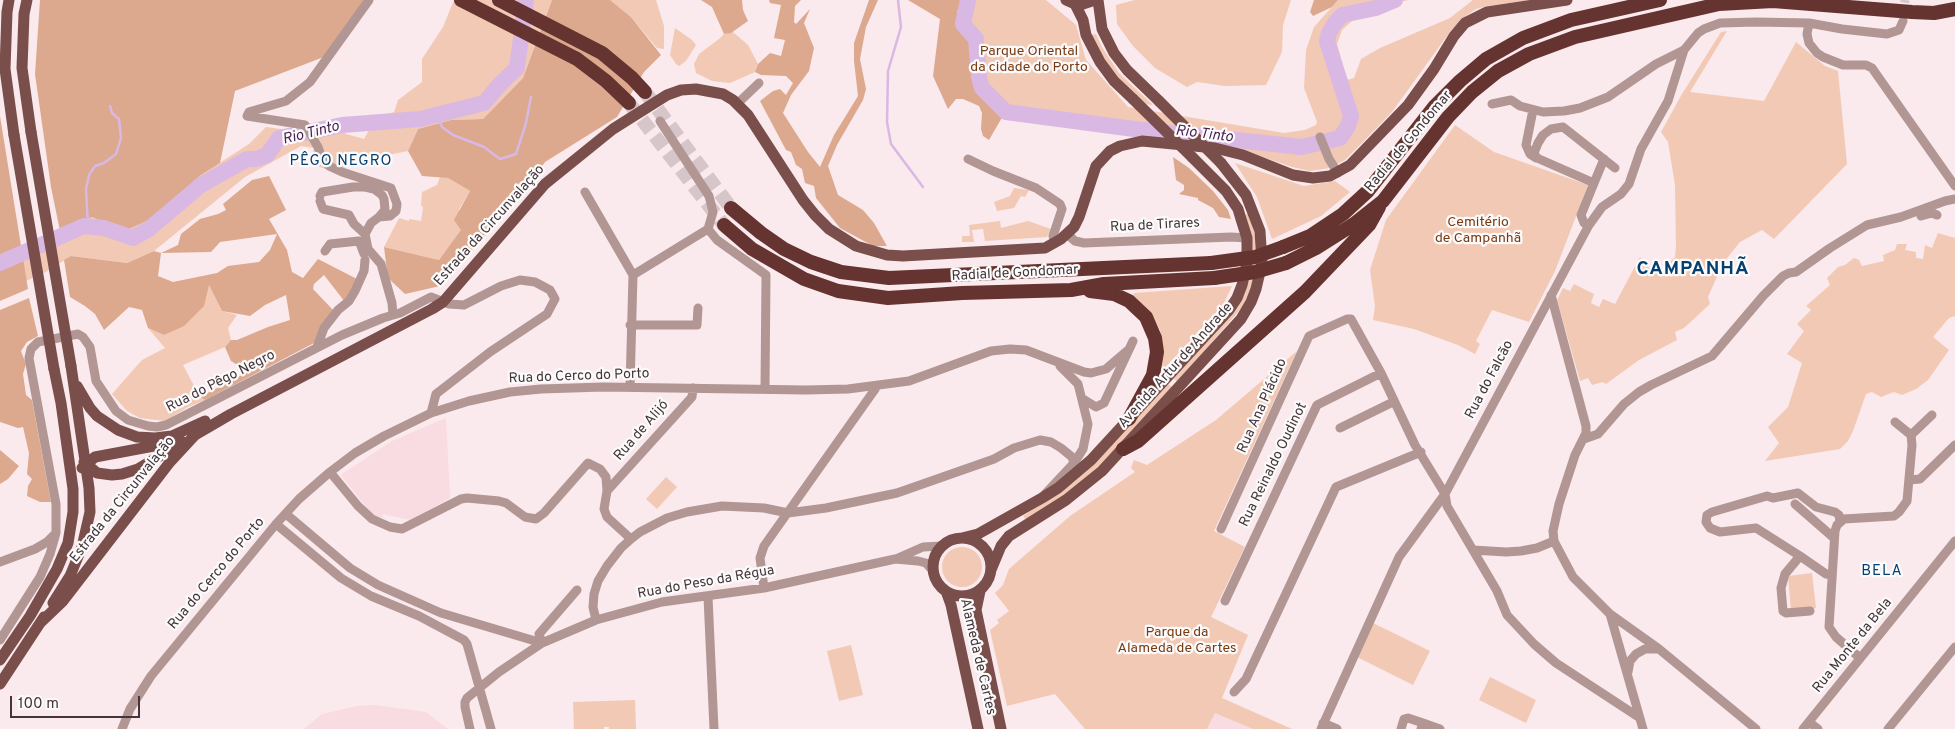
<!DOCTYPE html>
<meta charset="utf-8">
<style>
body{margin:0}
#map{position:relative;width:1955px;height:729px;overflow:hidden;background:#fae9ed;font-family:Overpass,sans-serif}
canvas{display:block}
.scale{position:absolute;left:10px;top:696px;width:130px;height:22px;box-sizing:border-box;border:2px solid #453539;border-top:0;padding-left:6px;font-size:15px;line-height:18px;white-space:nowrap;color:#453539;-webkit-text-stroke:4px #fbfbfb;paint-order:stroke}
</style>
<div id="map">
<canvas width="1955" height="729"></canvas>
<div class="scale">100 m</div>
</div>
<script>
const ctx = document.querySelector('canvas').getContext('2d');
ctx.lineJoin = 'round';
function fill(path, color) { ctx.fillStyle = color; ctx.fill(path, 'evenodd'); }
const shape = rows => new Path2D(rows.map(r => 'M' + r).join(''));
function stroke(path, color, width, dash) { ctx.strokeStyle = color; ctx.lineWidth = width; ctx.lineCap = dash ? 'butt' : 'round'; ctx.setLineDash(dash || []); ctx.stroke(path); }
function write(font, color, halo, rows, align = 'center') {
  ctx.font = font + ' Overpass,sans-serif'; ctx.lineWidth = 4.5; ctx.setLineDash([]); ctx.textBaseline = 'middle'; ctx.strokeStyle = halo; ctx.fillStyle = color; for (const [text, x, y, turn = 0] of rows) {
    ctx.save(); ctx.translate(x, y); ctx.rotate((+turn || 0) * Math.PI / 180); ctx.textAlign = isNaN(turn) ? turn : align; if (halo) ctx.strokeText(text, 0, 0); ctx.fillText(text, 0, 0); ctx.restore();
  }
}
const built = shape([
 [446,418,450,498,411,520,383,514,382,517,375,518,341,475,392,441],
 [375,705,426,712,448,729,304,729,322,714,357,706],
 [1215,712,1253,729,1207,729]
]);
const green = shape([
 [454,0,552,0,523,78,483,119,451,120,418,129,408,151,363,160,344,168,335,164,325,169,311,163,314,148,301,146,245,177,154,251,127,263,71,256,46,272,19,284,0,257,92,217,125,231,154,217,201,175,249,144,266,127,287,130,302,129,329,120,346,134,364,139,376,118,394,112,398,100,422,82,422,59,443,27],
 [610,0,656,0,664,26,664,49,657,48,631,17],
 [962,0,1046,0,1076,25,1086,60,1128,107,1284,133,1305,130,1316,125,1317,122,1304,88,1306,50,1314,27,1338,0,1409,0,1398,2,1369,16,1353,20,1342,30,1337,44,1347,80,1354,78,1361,59,1380,48,1450,18,1473,0,1532,0,1487,6,1476,9,1466,16,1452,29,1392,112,1362,143,1345,160,1330,168,1310,171,1292,167,1248,152,1142,132,1004,114,982,91,975,78,972,40,959,24,957,12],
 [1135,0,1291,0,1283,25,1282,52,1266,85,1225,86,1197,82,1187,87,1155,68,1133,46,1117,24,1116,5],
 [675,28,692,40,696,45,686,61,679,66,676,64,670,55],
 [1727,31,1690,92,1764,101,1796,42,1825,66,1838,71,1847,164,1774,239,1762,230,1740,242,1723,263,1708,297,1710,304,1684,328,1675,332,1677,340,1639,360,1606,384,1603,382,1592,385,1588,378,1580,381,1557,300,1563,288,1570,291,1574,284,1594,294,1591,303,1599,307,1603,299,1615,304,1640,257,1648,267,1664,275,1667,265,1675,257,1676,247,1675,185,1668,142,1661,132,1682,94,1721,32],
 [733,32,748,45,758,64,755,72,730,83,712,81,696,73,694,64,699,54,719,39,724,34],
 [1096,34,1102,47,1119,73,1153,105,1144,104,1107,66,1091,35],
 [1455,125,1494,152,1588,185,1555,271,1529,322,1492,310,1476,341,1480,344,1475,354,1458,345,1414,329,1373,320,1375,306,1370,270,1386,220],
 [1235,163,1304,186,1335,181,1350,192,1321,216,1272,239,1257,197],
 [440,177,448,178,470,191,459,209,462,230,439,260,384,247,399,218,409,221,409,219,421,221,423,208,421,205,422,192,437,185],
 [1014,188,1029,190,1025,197,1021,196,1014,208,997,211,994,202,1010,196],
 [1249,213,1255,235,1256,259,1251,287,1243,306,1178,382,1173,378,1243,294,1243,216],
 [1000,221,1001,228,1028,221,1051,229,1047,237,985,241,983,229,972,230,974,242,962,242,962,236,970,236,969,225],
 [1938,233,1955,238,1955,316,1949,318,1933,337,1949,350,1928,380,1916,389,1902,395,1894,392,1881,397,1872,392,1866,394,1853,431,1848,441,1840,449,1765,461,1779,443,1768,427,1788,407,1802,363,1787,354,1804,331,1797,324,1811,310,1806,306,1830,285,1827,278,1838,267,1845,265,1854,258,1859,260,1862,266,1884,261,1883,255,1895,250,1897,244,1907,244,1905,250,1916,252,1916,258,1923,259,1925,245,1932,248],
 [209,285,222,311,237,315,228,328,231,340,225,347,183,365,200,397,205,400,188,407,165,421,140,418,127,411,112,394,142,360,165,348,148,328,164,335],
 [1232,286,1223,305,1160,373,1163,347,1160,330,1153,316,1133,296,1134,293],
 [1297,351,1214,531,1245,547,1211,617,1248,635,1222,698,1292,729,1253,729,1215,713,1207,729,1085,729,1055,694,1007,706,990,630,999,623,997,620,1009,611,995,593,1003,585,1009,569,1070,516,1135,472,1131,468,1134,460,1147,465,1216,420],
 [1168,384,1172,387,1104,463,1058,501,1026,520,1023,516,1074,482,1100,458],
 [666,477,677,487,657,509,646,499],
 '942 567a20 20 0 1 1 40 0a20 20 0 1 1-40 0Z',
 [1812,573,1816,608,1791,611,1788,576],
 [1373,623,1430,651,1413,685,1357,657],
 [851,645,863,695,839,701,827,651],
 [1490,677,1536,700,1526,723,1479,700],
 [635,700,636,729,609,729,609,727,604,727,604,729,574,729,573,702]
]);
const forest = shape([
 [40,0,369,0,329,55,235,91,220,163,201,175,155,217,125,231,92,217,60,231,51,187,35,74],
 [552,0,610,0,631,17,661,55,644,72,617,117,545,162,530,183,440,286,405,294,388,278,384,247,439,260,461,230,454,220,470,191,448,178,422,176,408,151,418,129,451,120,483,119,523,78],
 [701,0,742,0,743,10,748,21,731,33,724,34,712,7],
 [769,0,801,0,795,6,794,22,796,24,810,9,804,23,814,48,809,71,791,95,783,113,808,152,820,167,834,135,858,96,854,61,854,43,869,0,878,0,866,27,860,59,866,89,863,100,837,145,828,166,838,195,863,210,874,223,887,246,873,246,840,228,816,198,814,186,805,183,802,169,796,165,791,152,786,150,760,101,773,91,780,89,786,95,793,83,786,76,761,75,755,72,758,64,770,53,781,56,785,40,774,38,781,5,770,3],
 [908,0,962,0,957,12,959,24,972,40,975,76,982,91,1004,114,989,140,983,136,981,129,982,113,979,106,963,99,956,99,948,109,933,76,940,19],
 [1314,0,1338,0,1332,7,1313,16,1310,12],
 [0,116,28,289,0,301],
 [1173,157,1189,168,1213,191,1228,210,1231,219,1219,217,1213,208,1198,200,1198,198,1179,194,1184,190,1184,185,1176,180],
 [269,176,286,210,269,219,287,250,292,272,303,278,318,259,357,279,345,302,324,275,314,284,313,289,334,311,316,342,205,400,200,397,242,375,236,364,231,361,225,347,231,340,237,340,268,327,290,320,286,295,265,305,250,316,222,311,209,285,204,306,184,326,164,335,148,328,142,310,129,307,104,330,95,314,85,306,70,297,64,260,71,256,127,263,154,251,161,253,178,245,181,234,200,219,218,214,226,210,223,204,252,180],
 [277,234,270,250,259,262,228,266,217,273,173,282,158,276,161,253,211,252,220,242],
 [29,298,38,336,27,342,21,351,26,364,23,374,26,395,32,400,51,502,40,502,27,496,28,486,32,479,27,474,29,453,23,427,18,428,0,422,0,310],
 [0,450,19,466,8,479,0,484]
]);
const stream = shape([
 [898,0,901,27,888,71,887,122,891,144,923,187],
 [437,115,442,127,453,135,484,147,500,159,516,154,526,123,531,97],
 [1297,154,1302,147],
 [88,226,86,189,89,175,95,166,104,163,116,154,121,138,119,119,112,113,110,106]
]);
const river = shape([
 [968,0,963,24,976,39,979,77,982,88,1006,112,1134,129,1302,147,1340,138,1348,126,1351,116,1327,41,1329,33,1335,23,1342,15,1376,8,1395,0],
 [0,263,84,226,104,228,133,238,149,229,201,185,247,159,256,159,267,155,279,138,342,125,420,119,484,103,501,83,517,68,526,0]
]);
const minorTunnel = shape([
 [1903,16,1905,0]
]);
const highwayTunnel = shape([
 [645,92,731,208],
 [629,103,724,225]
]);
const minor = shape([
 [369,0,310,82,286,101,249,112,247,116,305,125,318,147,321,156,329,166,342,172,391,188,397,204,396,211,390,216,379,217,371,223,365,234,368,249,381,264,392,303,393,315],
 [1809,23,1807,34,1809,43,1817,53,1823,57,1843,65,1866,65,1872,68,1955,186],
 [737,104,759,83],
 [1492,104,1511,100,1520,106,1543,112,1564,111,1580,108,1608,97,1656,64,1684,50,1698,33,1704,29,1720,23,1756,22,1809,23,1842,29,1887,34,1899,30,1903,21],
 [1533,110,1526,145,1530,154,1536,158],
 [660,121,709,196,713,212,708,229,717,240,766,275,765,388],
 [1320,137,1329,159,1338,173],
 [968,159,993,171,1036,188,1060,204,1062,209,1053,236,1055,243],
 [1594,183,1604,159],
 [585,192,633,275,630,387],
 [320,196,322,192,353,187,365,187,374,189,382,195,384,199,385,210,379,217],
 [320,201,323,209,349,215,354,224,365,234],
 [1921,216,1932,213,1937,215],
 [1589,225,1584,223,1581,215,1594,183,1537,158,1534,153,1538,143,1543,135,1551,129,1563,127,1615,168],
 [1067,234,1075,241,1084,243,1231,237,1247,238],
 [325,251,330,244,359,241,364,254],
 [633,275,708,229],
 [1551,295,1586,426,1586,433,1575,455,1559,504,1553,531,1554,541,1573,577,1610,614,1659,649,1756,729],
 [630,325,697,325,698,308],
 [317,347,324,328,338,310,349,301,355,291,364,271,365,260],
 [1083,399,1096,407,1104,403,1133,341],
 [1340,428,1393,402],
 [1911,435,1932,415],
 [1584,439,1598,434,1624,404,1639,392,1651,385,1712,356,1763,296,1783,276,1789,273,1796,272,1830,248,1867,225,1901,217,1945,201,1955,199],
 [330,472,358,506,372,519,390,527,402,529,461,499,467,498,499,501,506,503,525,517,536,519,544,513,588,463,600,469,606,477,607,491,604,509,607,517,631,539],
 [1909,480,1920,479,1955,445],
 [607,491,692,397,693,388],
 [1045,494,1074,463,1083,449,1088,424,1078,384,1060,366],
 [1795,504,1834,538],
 [286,514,350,568,378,585,441,613,542,643],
 [276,524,341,578,371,596,419,616,464,640,467,644,491,729],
 [1221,529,1309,336,1347,319,1351,319,1381,373,1415,445,1445,494,1447,506,1497,591,1507,615,1534,644,1556,663,1640,718],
 [1473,550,1506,552,1521,551,1537,548,1554,541],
 [1800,556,1756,528,1720,532,1710,528,1706,522,1707,515,1712,512,1767,496,1773,498,1798,493,1816,507,1835,512,1839,515,1840,521],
 [898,558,923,547,942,546],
 [0,562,35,549,47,542,54,535],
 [764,588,760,558,764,546,878,385],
 [708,597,714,729],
 [1225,601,1317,405,1381,373],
 [1810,611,1786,613,1783,611,1781,588,1785,574,1800,556,1826,574,1832,575],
 [1610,614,1643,729],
 [596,620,593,607,594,594,598,581,607,566,621,548,631,539,640,532,667,518,687,512,722,506,764,508,788,513,826,508,897,493,994,459,1014,448,1040,440,1051,442,1061,448,1072,457,1074,463],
 [0,640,40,577,50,554,56,533,56,504,29,358,31,349,38,342,78,334,83,337,90,347,96,381,116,411,128,420,148,426,157,427,166,425,342,335,383,318,400,313,431,297,449,304,464,305,501,286,520,280,535,282,550,290,555,299,547,314,490,352,436,394,431,413],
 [542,643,539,634,577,590],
 [1860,658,1836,637,1829,627,1835,531,1837,525,1844,519,1894,516,1899,512,1907,501,1912,445,1911,435,1895,422],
 [1628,672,1630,661,1636,654,1645,649,1659,649],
 [1234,692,1246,679,1336,487,1421,452],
 [1809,722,1818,729],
 [1323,723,1337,729],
 [1423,723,1440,729],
 [122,729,130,709,151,676,276,524,299,499,330,472,355,453,384,436,431,413,469,401,510,392,541,389,603,387,806,390,848,389,909,381,991,351,1010,349,1026,350,1084,372,1091,373,1106,369,1127,351],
 [470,729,465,707,465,702,467,698,499,672,542,643,596,620,662,602,764,588,895,559,918,561,926,563,933,571],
 [1321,729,1399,557,1445,494,1589,225,1602,207,1621,194,1629,184,1641,149,1668,101,1684,50],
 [1401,729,1404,719,1408,718,1423,723,1421,729],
 [1803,729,1955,541],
 [1888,729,1955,647]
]);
const major = shape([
 [9,0,7,12,5,69,14,135],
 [27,0,24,14,22,68,31,132],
 [1066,0,1075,4,1083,4,1095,0],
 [1098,0,1102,29,1114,53,1127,70,1159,101],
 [1075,4,1083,20,1086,35,1100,62,1114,81,1133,99],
 [77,386,90,408,97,416,118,430,137,437,155,438,172,436,205,421],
 [84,462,97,473,112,475,122,474,138,469,183,442],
 [82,468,95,457,170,443],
 [962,538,978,534,1042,498,1058,488,1091,460,1229,310,1237,298,1242,285,1247,263,1247,238,1241,219,1238,209,1226,191,1192,157],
 '933 567a29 29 0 1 1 58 0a29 29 0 1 1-58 0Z',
 [991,570,1001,546,1009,536,1066,500,1102,471,1241,319,1251,302,1256,289,1262,263,1260,231,1246,195,1221,163],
 [946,591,951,605,978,729],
 [980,591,976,610,1001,729],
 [53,603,70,576,82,547,90,512,89,488,71,366],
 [40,623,63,601,170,462,195,435,231,414,432,309,443,302,545,184,613,129,667,95,681,90,696,89,723,94,733,100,748,115,803,200,815,215,829,229,856,246,887,255,903,256,1045,248,1061,239,1074,227,1079,217,1096,166,1110,151,1120,146,1142,141,1215,148,1243,155,1293,175,1313,178,1330,176,1350,165,1408,105,1434,69,1454,36,1465,23,1487,12,1567,0],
 [0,660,30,616,57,569,68,543,73,512,73,489,61,403,54,369],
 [0,684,44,617]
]);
const highway = shape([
 [461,0,577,59,606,81,629,103],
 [499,0,602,53,632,78,645,92],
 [731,208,761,233,784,249,811,262,841,272,889,278,1211,263],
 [724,225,752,249,804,279,838,291,888,298,962,293,1071,290,1104,284,1214,278],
 [1283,247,1310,236,1343,214,1368,191,1434,107,1460,81,1486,59,1523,38,1571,20,1660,0],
 [1286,263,1316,248,1354,224,1383,201,1448,117,1472,92,1498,71,1529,54,1575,37,1719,4,1773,1,1912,12,1934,13,1955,9],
 [1090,291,1114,294,1129,301,1146,317,1155,338,1157,352,1153,375,1129,419],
 [1123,449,1138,441,1305,292,1369,225,1379,207]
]);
const majorBridge = shape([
 [1133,99,1192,157],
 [1159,101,1221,163],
 [31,132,71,366],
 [14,135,54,369]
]);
const highwayBridge = shape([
 [1211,263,1255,257,1283,247],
 [1214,278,1255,272,1286,263]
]);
const parkNames = [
 ["Parque Oriental",1029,52],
 ["da cidade do Porto",1029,68],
 ["Cemitério",1478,223],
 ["de Campanhã",1478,239],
 ["Parque da",1177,633],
 ["Alameda de Cartes",1177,649]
];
const streetNames = [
 ["Radial de Gondomar",1409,142,-50],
 ["Estrada da Circunvalação",490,226,-48],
 ["Rua de Tirares",1155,226,-3],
 ["Radial de Gondomar",1015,274,-3],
 ["Avenida Artur de Andrade",1176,366,-48],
 ["Rua do Cerco do Porto",579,377,-2],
 ["Rua do Falcão",1490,380,-62],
 ["Rua do Pêgo Negro",221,382,-27],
 ["Rua Ana Plácido",1263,406,-66],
 ["Rua de Alijó",642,431,-49],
 ["Rua Reinaldo Oudinot",1274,465,-64],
 ["Estrada da Circunvalação",123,500,-51],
 ["Rua do Cerco do Porto",217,574,-50],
 ["Rua do Peso da Régua",706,583,-10],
 ["Rua Monte da Bela",1853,646,-51],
 ["Alameda de Cartes",977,657,77]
];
const waterNames = [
 ["Rio Tinto",311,134,-14],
 ["Rio Tinto",1204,135,7]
];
const neighbourhoodNames = [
 ["PÊGO NEGRO",341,162],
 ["BELA",1882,572]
];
const districtNames = [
 ["CAMPANHÃ",1693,270]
];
fill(built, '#f9dbe2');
fill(green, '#f2c9b4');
fill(forest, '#dca98e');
stroke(stream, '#dab8e4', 2.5);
stroke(river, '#dab8e4', 16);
stroke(minorTunnel, '#d6c5c9', 9, [9, 4.5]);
stroke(highwayTunnel, '#d6c5c9', 14, [14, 7]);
stroke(minor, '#b19693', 9);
stroke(major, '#7a4e4a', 11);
stroke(highway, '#663430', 14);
stroke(majorBridge, '#7a4e4a', 11);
stroke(highwayBridge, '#663430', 14);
write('14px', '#793a12', '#fbfbfb', parkNames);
write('14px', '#453539', '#fbfbfb', streetNames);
write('italic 15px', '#471e53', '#fbfbfb', waterNames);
ctx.letterSpacing = '1px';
write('15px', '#053f6f', '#fbfbfb', neighbourhoodNames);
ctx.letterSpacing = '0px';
ctx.letterSpacing = '1px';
write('bold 19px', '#053f6f', '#fbfbfb', districtNames);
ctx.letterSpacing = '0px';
</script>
